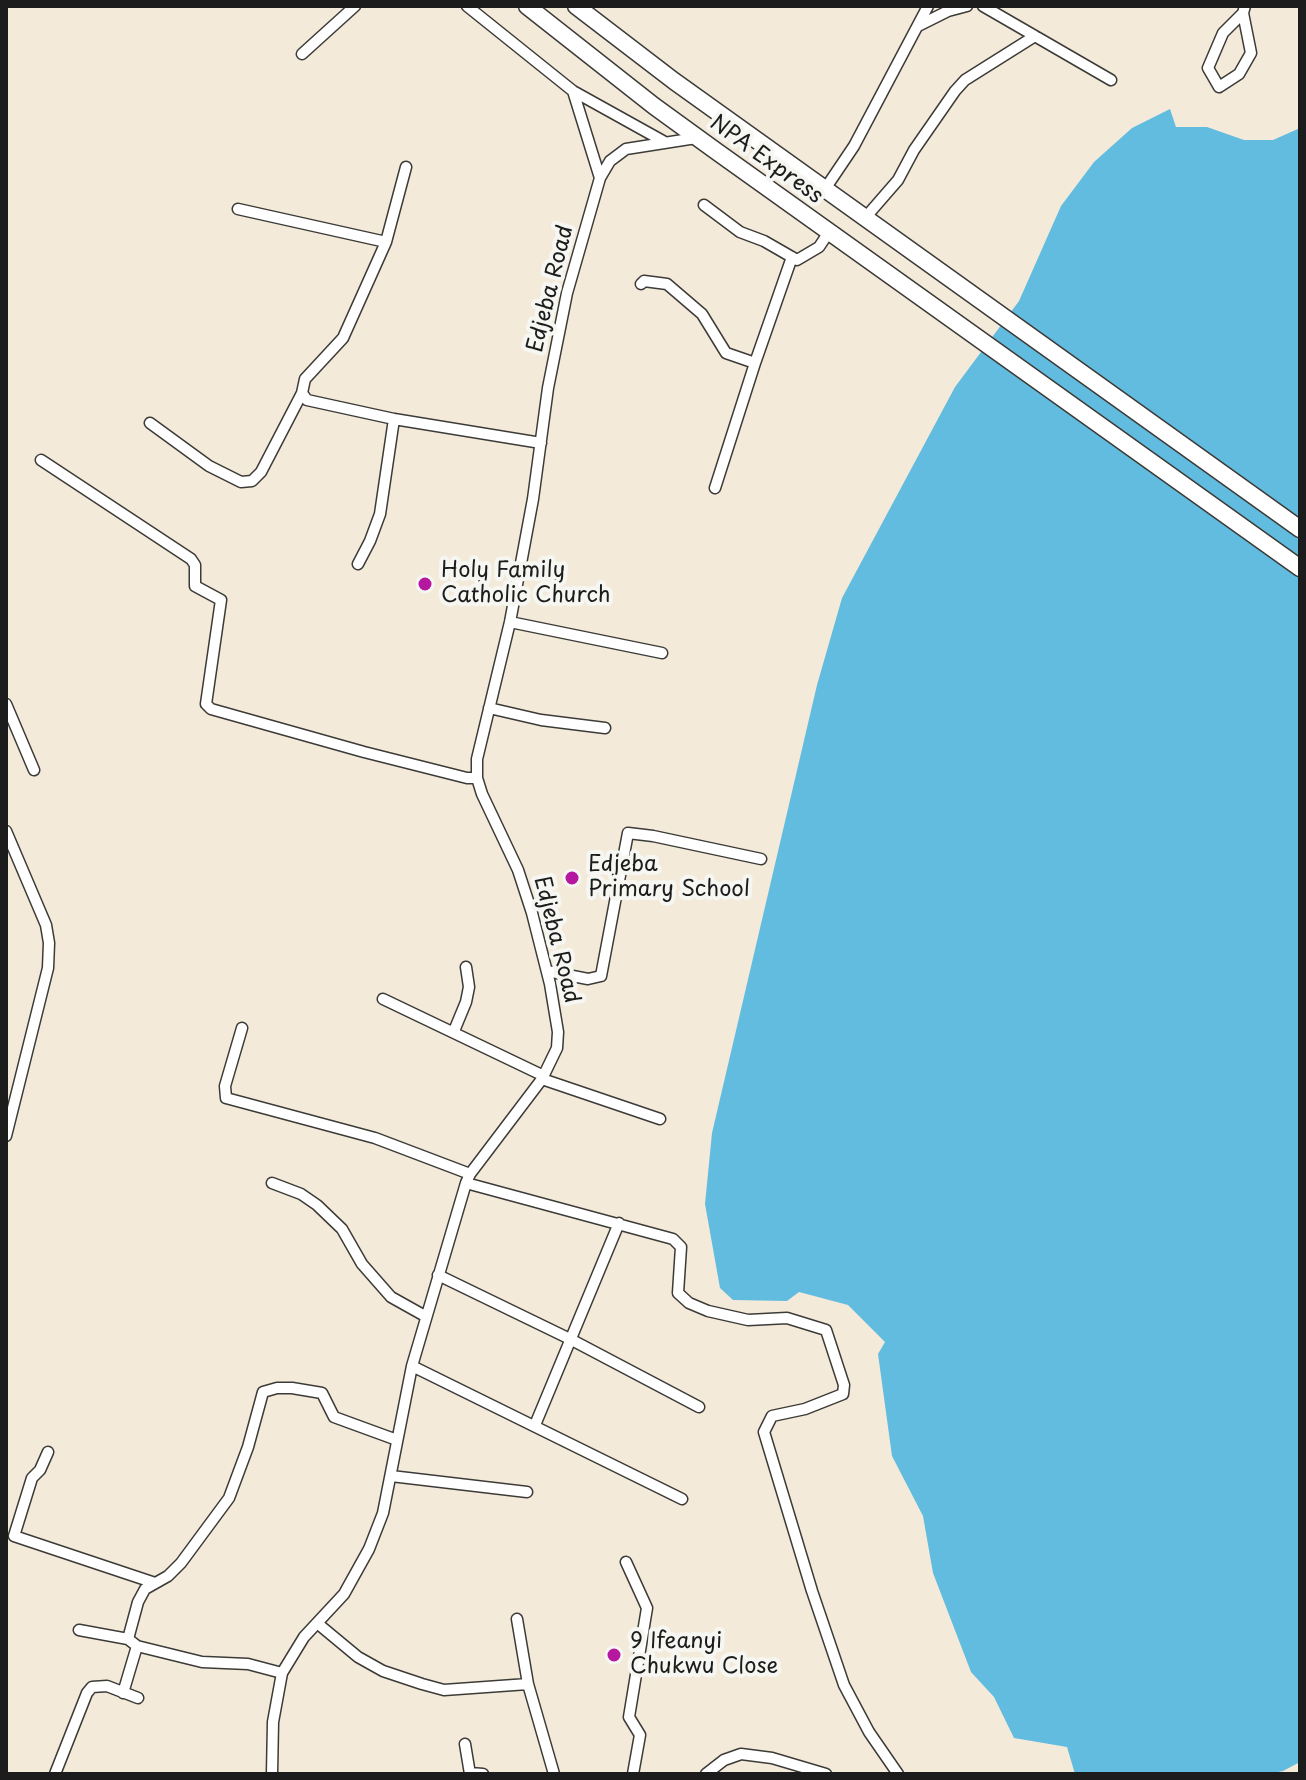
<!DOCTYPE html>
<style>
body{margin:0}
#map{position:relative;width:1306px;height:1780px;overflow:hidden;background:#f4ead9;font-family:"Playpen Sans",sans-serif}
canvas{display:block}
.frame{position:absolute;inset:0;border:8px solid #1c1c1c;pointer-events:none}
</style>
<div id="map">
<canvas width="1306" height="1780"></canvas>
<div class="frame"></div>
</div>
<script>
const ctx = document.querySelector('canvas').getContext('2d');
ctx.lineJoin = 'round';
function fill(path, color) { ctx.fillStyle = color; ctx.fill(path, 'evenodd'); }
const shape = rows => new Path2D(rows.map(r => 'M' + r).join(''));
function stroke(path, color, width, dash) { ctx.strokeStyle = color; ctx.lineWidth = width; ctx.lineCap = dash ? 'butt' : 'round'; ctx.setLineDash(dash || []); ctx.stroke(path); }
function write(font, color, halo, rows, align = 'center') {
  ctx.font = font + ' "Playpen Sans",sans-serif'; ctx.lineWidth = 8; ctx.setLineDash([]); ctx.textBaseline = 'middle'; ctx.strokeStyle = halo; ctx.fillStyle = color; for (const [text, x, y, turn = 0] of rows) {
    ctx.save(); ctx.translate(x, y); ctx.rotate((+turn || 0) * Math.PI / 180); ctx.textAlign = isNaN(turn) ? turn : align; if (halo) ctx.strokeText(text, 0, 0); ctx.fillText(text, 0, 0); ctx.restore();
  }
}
const water = shape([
 [1170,109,1176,127,1207,127,1244,140,1273,140,1300,128,1300,1762,1283,1771,1268,1774,1075,1774,1067,1747,1014,1738,994,1697,971,1672,933,1573,923,1516,892,1456,878,1354,885,1342,848,1305,799,1292,787,1301,733,1300,720,1288,705,1204,712,1133,817,685,842,598,955,387,1019,301,1061,206,1094,162,1132,128]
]);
const street = shape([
 [467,6,573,91,663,141],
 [983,6,1111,80],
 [1243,13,1223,33,1208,68,1219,87,1239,74,1251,53,1243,13,1245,6],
 [918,26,948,11,967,6],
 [302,54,355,6],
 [573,91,600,178],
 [825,189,854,146,928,6],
 [704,205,740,232,764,241,797,260,819,247,829,232],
 [238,209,386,242,343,338,305,379,302,393,307,400,394,419,541,443],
 [865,218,898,180,914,150,955,91,965,80,1035,36],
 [386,242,406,167],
 [641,284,644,281,667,284,702,314,726,353,755,363,792,257],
 [150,423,209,466,241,482,252,481,261,472,302,393],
 [41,460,191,559,195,565,195,586,221,600,206,704,211,709,364,752,467,778,477,778],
 [715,488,755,363],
 [358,564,370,541,380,514,394,419],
 [510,622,662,653],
 [6,704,34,770],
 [489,708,541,720,605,728],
 [6,831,46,925,49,943,48,968,6,1136],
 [547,971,588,979,601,976,628,833,653,836,761,859],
 [383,999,544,1076],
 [242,1028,225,1086,226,1098,375,1138,470,1174],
 [454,1031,466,1002,469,987,466,967],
 [542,1079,660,1119],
 [272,1183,301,1194,317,1205,342,1229,362,1264,391,1297,425,1316],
 [466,1183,673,1239,681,1247,678,1293,689,1303,708,1311,748,1320,787,1318,826,1330,844,1385,843,1394,805,1409,772,1416,764,1432,812,1591,844,1685,869,1732,898,1774],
 [438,1275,570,1339,699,1407],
 [412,1366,682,1499],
 [535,1425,619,1223],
 [48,1452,40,1470,32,1478,14,1536,155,1583],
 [391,1476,527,1492],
 [626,1562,647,1608,629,1717,640,1735,633,1774],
 [517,1619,528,1684,554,1774],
 [317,1623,358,1657,383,1671,422,1684,444,1690,528,1684],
 [79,1630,128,1639,137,1646,202,1662,248,1664,282,1673],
 [128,1639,138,1602,145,1589,168,1576,181,1563,229,1498,248,1447,263,1392,277,1388,292,1388,322,1393,334,1417,397,1440],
 [123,1693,137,1646],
 [465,1744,470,1774],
 [470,1773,483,1774],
 [55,1774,87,1693,92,1687,107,1686,138,1698],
 [272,1774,273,1722,282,1673,304,1637,344,1594,369,1549,383,1513,412,1366,466,1183,470,1174,542,1079,557,1048,558,1032,550,984,532,913,518,870,482,794,477,778,477,759,510,622,533,499,548,388,567,293,600,178,610,161,626,149,696,138],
 [706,1774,724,1760,741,1754,772,1758,826,1774]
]);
const primary = shape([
 [527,6,654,106,716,151,1300,568],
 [576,6,674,81,1300,529]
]);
const markers = [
 [425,584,8,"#b5179e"],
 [572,878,8,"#b5179e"],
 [614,1655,8,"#b5179e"]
];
const streetNames = [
 ["NPA Express",766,160,36],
 ["Edjeba Road",551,289,-76],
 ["Edjeba Road",556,940,76]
];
const poiNames = [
 ["Holy Family",441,571],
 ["Catholic Church",441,596],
 ["Edjeba",588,865],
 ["Primary School",588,890],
 ["9 Ifeanyi",630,1642],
 ["Chukwu Close",630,1667]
];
fill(water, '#62bcdf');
stroke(street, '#3c3b38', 13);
stroke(primary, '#3c3b38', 19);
stroke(street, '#fff', 10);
stroke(primary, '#fff', 16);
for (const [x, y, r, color] of markers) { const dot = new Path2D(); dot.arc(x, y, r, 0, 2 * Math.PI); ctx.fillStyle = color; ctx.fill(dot); stroke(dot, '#f6f6f2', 3); }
write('22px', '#1c1c1c', '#f6f6f2', streetNames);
write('22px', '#1c1c1c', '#f6f6f2', poiNames, 'left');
</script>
